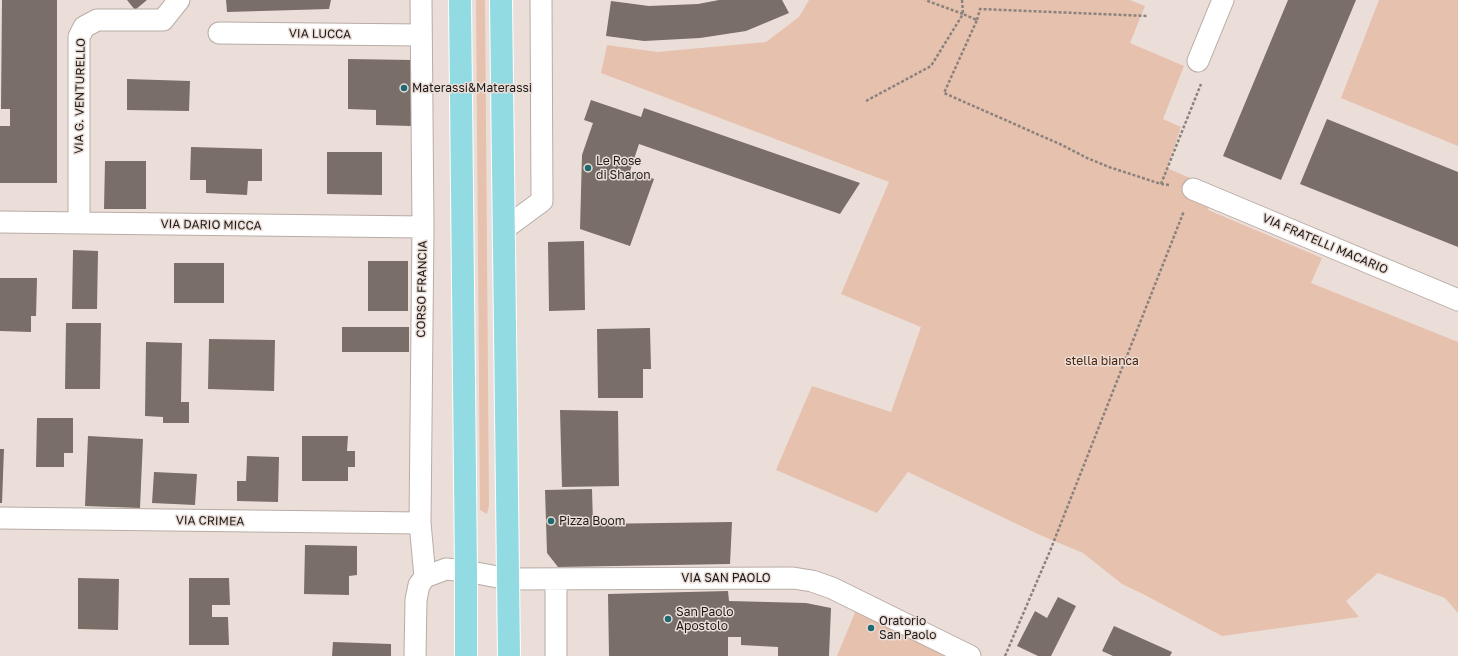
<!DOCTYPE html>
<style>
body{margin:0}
canvas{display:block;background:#ebded8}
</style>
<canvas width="1458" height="656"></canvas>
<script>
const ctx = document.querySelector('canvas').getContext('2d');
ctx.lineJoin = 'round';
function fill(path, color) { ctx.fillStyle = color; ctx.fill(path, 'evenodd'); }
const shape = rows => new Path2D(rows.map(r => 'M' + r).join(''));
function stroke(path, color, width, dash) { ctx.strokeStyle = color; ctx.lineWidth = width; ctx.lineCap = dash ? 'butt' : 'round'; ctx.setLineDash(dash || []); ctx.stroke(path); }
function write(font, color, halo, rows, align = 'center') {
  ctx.font = font + ' "Golos Text",sans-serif'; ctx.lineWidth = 3; ctx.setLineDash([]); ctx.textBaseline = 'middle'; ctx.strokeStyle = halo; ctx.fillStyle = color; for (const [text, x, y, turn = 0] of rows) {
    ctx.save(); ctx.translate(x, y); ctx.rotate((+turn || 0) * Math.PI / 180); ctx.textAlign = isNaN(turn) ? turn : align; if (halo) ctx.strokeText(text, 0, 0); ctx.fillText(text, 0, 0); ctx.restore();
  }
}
const green = shape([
 [476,0,485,0,489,506,487,514,480,510],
 [809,0,1130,0,1145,6,1130,43,1184,66,1163,119,1181,127,1167,168,1215,189,1208,210,1322,258,1311,283,1458,342,1458,613,1445,598,1378,573,1346,601,1359,617,1222,636,1143,594,1122,584,1083,553,1040,535,908,472,877,513,776,470,812,386,891,412,921,327,841,294,889,182,601,73,607,45,657,52,766,42,799,17],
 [1379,0,1458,0,1458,146,1341,98],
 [856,610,953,656,837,656]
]);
const building = shape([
 [2,0,57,0,57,183,0,183,0,126,10,126,10,109,1,109],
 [127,0,147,0,135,10],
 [226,0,331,0,329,9,227,12],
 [719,0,782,0,789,13,746,31,700,38,644,41,606,36,611,1,649,6,698,4],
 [1288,0,1356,0,1281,180,1223,156],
 [348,59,412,60,411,126,376,125,376,110,348,109],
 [127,79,190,81,189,111,127,110],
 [591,100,641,117,644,108,860,183,840,214,639,144,630,171,654,179,630,246,580,229,582,155,593,123,584,120],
 [1327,119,1458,172,1458,247,1300,184],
 [191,147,262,149,262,181,248,181,247,195,206,193,206,180,190,180],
 [327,152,382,152,382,195,327,194],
 [105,161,146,161,146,209,104,209],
 [584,241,585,310,549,311,548,242],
 [73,250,98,251,97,309,72,309],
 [368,261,408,261,408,311,368,311],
 [174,263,224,263,224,303,174,303],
 [0,278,37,278,36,316,31,316,31,332,0,331],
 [66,323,101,323,100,389,65,389],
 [342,327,409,327,409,352,342,352],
 [650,328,651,369,643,369,643,398,598,398,597,329],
 [209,339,275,340,274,391,208,389],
 [146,342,182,343,181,402,189,402,189,423,163,423,163,417,145,416],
 [560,410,618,411,619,486,562,487],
 [37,418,73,418,73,453,64,453,64,467,36,467],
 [88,436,143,439,140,508,85,506],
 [302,436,348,436,347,451,355,451,355,467,348,467,348,481,302,481],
 [0,449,4,449,2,503,0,503],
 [247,456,279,457,278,502,237,501,237,481,246,481],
 [154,472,197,474,195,505,152,503],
 [592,489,593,524,732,522,730,564,558,567,547,553,545,490],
 [305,545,357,546,357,575,349,576,349,595,304,594],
 [78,578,119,579,118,630,78,629],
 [189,578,229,578,230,605,212,605,212,617,228,617,229,645,189,645],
 [728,591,729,601,806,603,831,608,829,656,778,656,778,647,741,645,741,637,728,637,728,656,609,656,608,594],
 [1058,597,1076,606,1051,656,1038,656,1017,646,1035,611,1047,618],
 [1114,626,1172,652,1170,656,1113,656,1102,651],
 [333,642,391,644,391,656,332,656]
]);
const path = shape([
 [962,0,963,14,977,20,944,93,1062,145,1087,158,1109,167,1161,184,1170,185],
 [977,20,980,9,1148,16],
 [866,101,931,66,963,14,925,0],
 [1161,184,1201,84],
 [1005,656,1050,551,1184,211]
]);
const street = shape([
 [421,0,423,227,420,523,425,577],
 [219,33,421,35],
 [1198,61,1223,0],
 [1193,189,1458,300],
 [0,222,423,227],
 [79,223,79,37,84,27,97,20,163,20,179,0],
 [504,229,542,201,541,0],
 [0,518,420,523],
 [415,656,416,600,419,585,425,577,446,569,466,571,508,579,793,578,812,581,832,588,970,656],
 [556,656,556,579]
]);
const primary = shape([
 [460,0,466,571,466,656],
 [501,0,509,656]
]);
const markers = [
 [404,88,4,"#1f6a72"],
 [588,168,4,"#1f6a72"],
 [551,521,4,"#1f6a72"],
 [668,619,4,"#1f6a72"],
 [871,628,4,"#1f6a72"]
];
const streetNames = [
 ["VIA LUCCA",320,34,1],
 ["VIA G. VENTURELLO",80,96,-89],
 ["VIA DARIO MICCA",211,225,1],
 ["VIA FRATELLI MACARIO",1325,244,23],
 ["CORSO FRANCIA",422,289,-89],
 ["VIA CRIMEA",210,521,1],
 ["VIA SAN PAOLO",726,578]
];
const poiNames = [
 ["Materassi&Materassi",412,88],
 ["Le Rose",596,161],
 ["di Sharon",596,175],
 ["Pizza Boom",559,521],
 ["San Paolo",676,612],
 ["Apostolo",676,626],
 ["Oratorio",879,621],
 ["San Paolo",879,635]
];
const parkNames = [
 ["stella bianca",1102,361]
];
fill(green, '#e6c1ad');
fill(building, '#796e68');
stroke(street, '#b8aca6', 23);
stroke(primary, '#fff', 24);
stroke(path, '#8b827e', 2.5, [3, 2]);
stroke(street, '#fff', 21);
stroke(primary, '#92dbe3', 22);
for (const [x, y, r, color] of markers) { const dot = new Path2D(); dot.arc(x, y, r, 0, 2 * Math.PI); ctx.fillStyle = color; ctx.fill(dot); stroke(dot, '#ebded8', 1.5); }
write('12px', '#1f1b18', '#ebded8', streetNames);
write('12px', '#1f1b18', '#ebded8', poiNames, 'left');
write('12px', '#471f04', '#ebded8', parkNames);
</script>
